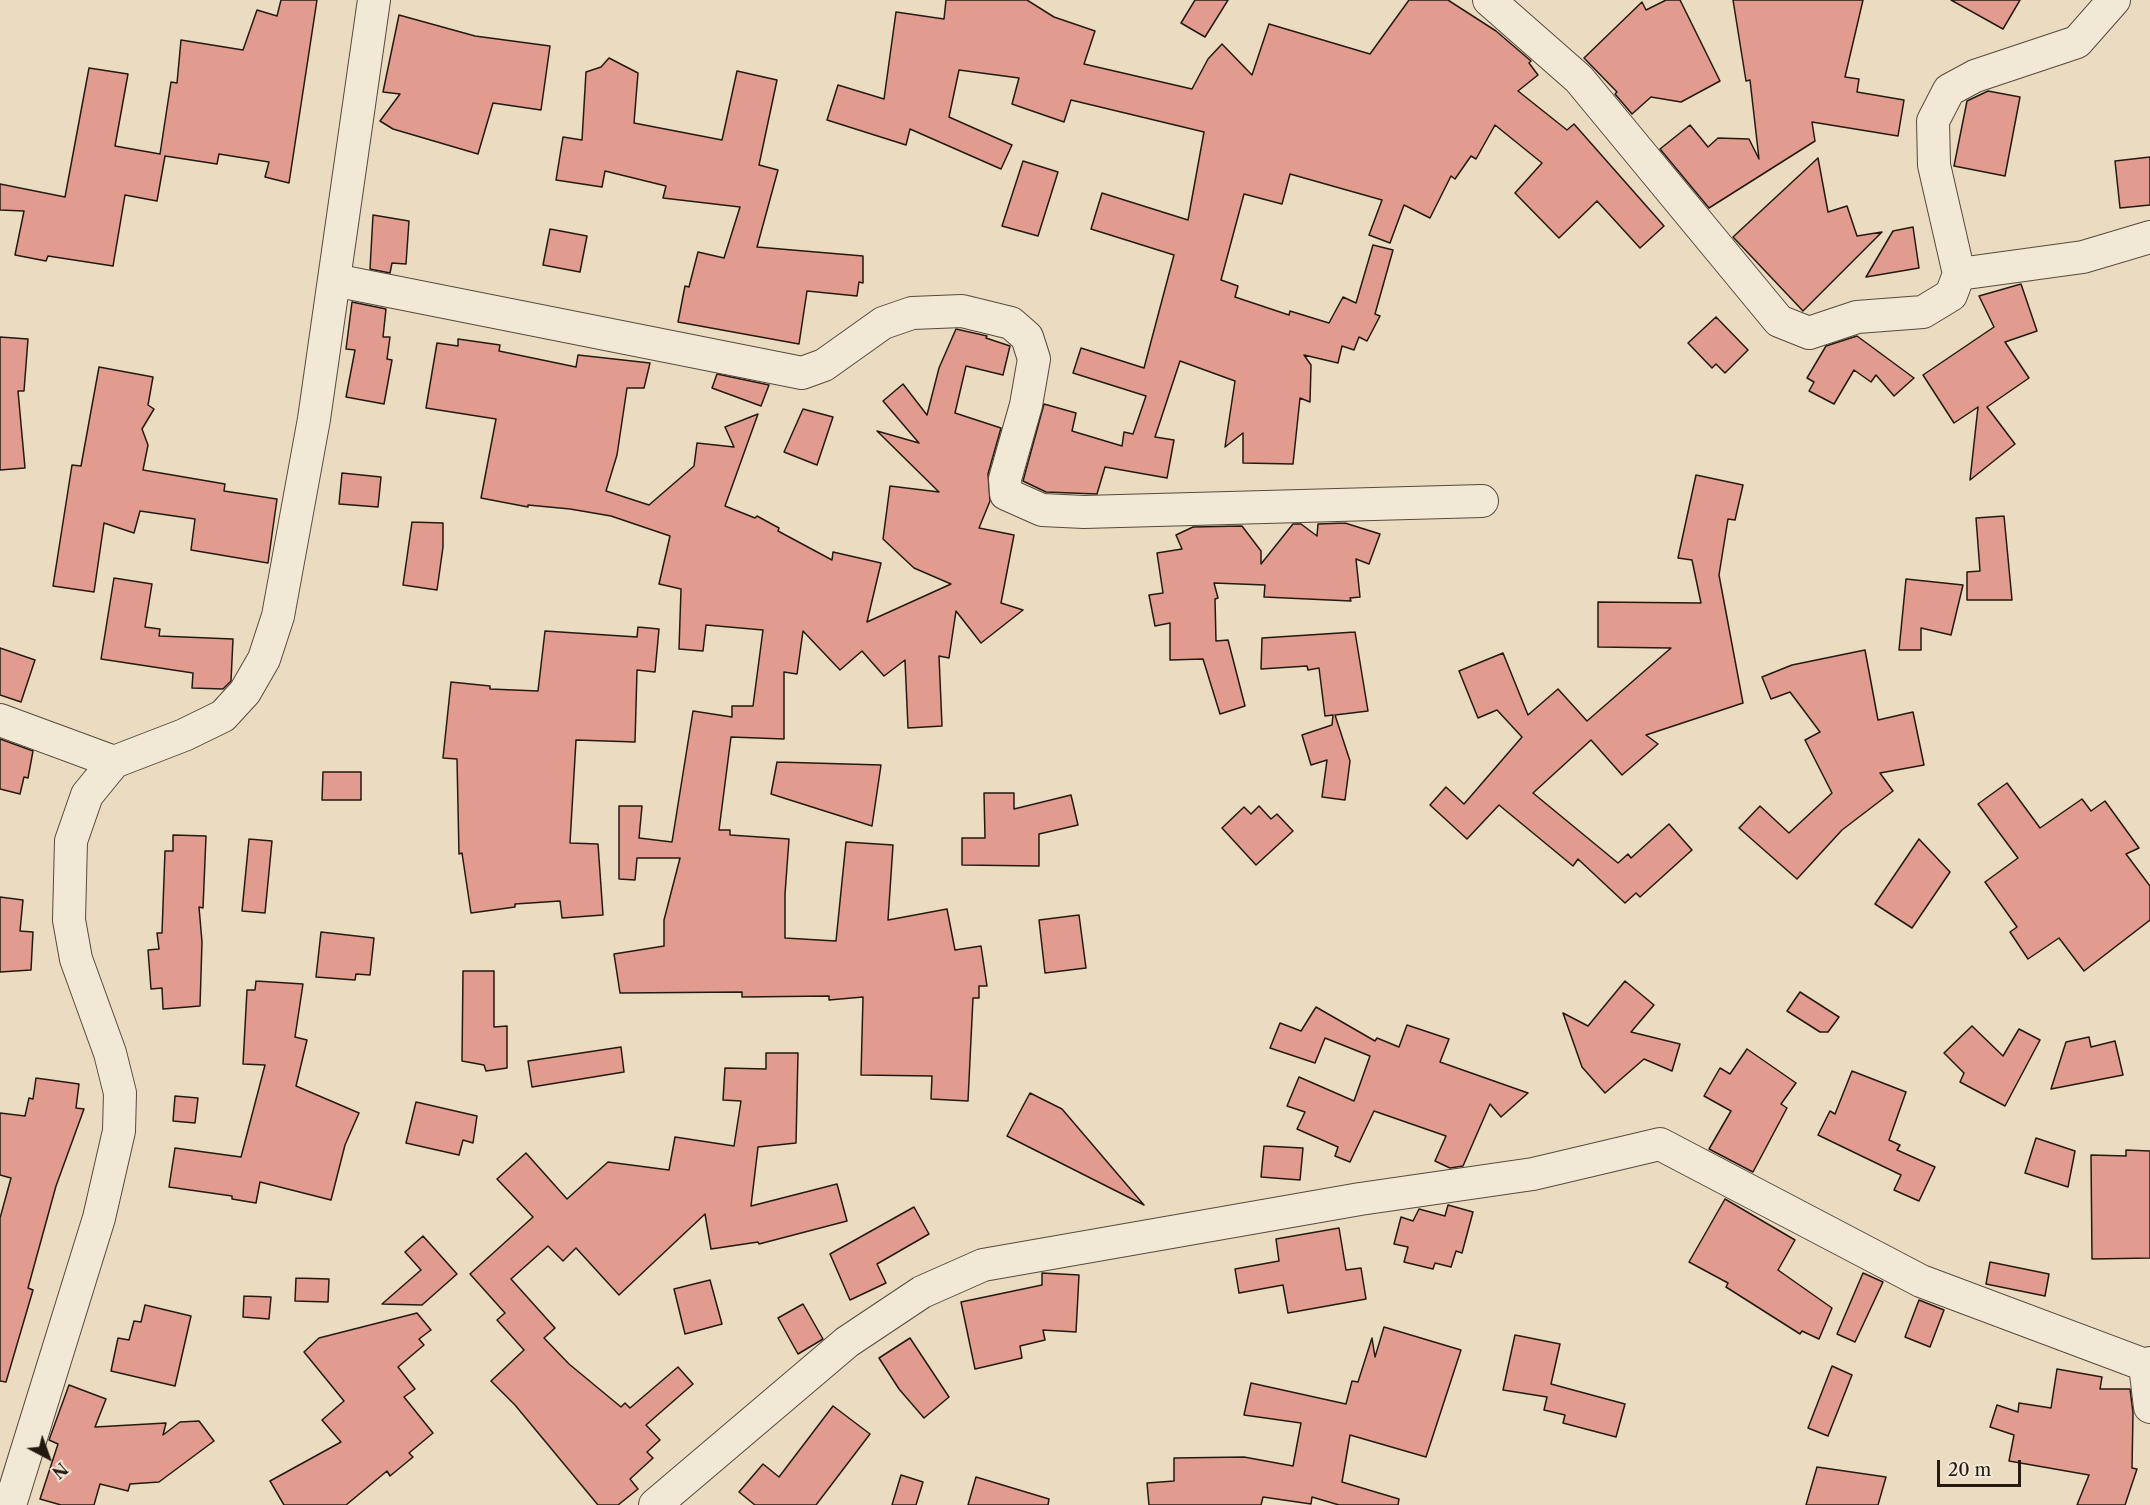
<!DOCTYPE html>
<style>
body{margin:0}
#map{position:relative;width:2150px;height:1505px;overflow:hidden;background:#ebdbc0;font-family:"Libre Caslon Text",serif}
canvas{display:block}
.north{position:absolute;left:18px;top:1427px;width:60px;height:60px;-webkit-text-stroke:4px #f2e8d6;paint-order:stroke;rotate:139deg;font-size:16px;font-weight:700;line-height:24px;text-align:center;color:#241a12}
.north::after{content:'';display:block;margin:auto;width:21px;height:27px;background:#241a12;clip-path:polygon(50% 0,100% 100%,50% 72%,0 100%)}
.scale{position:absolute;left:1937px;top:1460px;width:84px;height:27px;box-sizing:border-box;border:3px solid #241a12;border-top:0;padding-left:8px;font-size:18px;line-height:21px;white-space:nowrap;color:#241a12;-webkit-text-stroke:4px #f2e8d6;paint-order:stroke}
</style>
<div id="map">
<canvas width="2150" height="1505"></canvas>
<div class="north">N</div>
<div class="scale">20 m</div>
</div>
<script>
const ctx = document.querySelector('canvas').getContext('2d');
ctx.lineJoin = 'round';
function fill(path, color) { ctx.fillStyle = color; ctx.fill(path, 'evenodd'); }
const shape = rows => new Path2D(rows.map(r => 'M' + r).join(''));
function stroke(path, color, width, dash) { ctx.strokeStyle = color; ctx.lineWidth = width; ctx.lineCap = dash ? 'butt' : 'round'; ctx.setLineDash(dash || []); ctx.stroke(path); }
const building = shape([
 [281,0,317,0,289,183,265,177,269,162,219,154,217,164,165,156,157,201,125,195,113,266,48,256,46,261,15,255,24,211,0,210,0,184,65,197,89,68,128,74,115,146,160,154,171,82,177,83,181,40,243,50,257,10,277,16,281,0],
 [946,0,1027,0,1054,17,1095,31,1084,64,1192,89,1208,59,1222,44,1252,75,1269,24,1370,54,1409,0,1448,0,1496,31,1531,61,1529,63,1538,75,1518,91,1567,130,1574,124,1664,226,1640,248,1597,201,1559,238,1515,193,1542,163,1495,125,1476,159,1471,156,1455,179,1451,176,1430,218,1404,205,1390,243,1369,235,1382,200,1290,174,1282,204,1244,194,1221,280,1238,286,1235,297,1289,315,1290,311,1329,323,1343,297,1356,303,1373,245,1393,250,1375,314,1380,316,1367,341,1359,337,1354,350,1342,346,1338,363,1304,355,1311,365,1310,402,1300,398,1293,464,1243,463,1243,433,1225,447,1235,381,1180,361,1155,437,1174,440,1167,478,1105,467,1097,494,1046,492,1023,481,1044,404,1076,413,1072,431,1122,446,1124,432,1133,434,1146,396,1073,373,1081,348,1144,368,1174,255,1091,229,1102,193,1188,220,1204,132,1071,100,1064,122,1012,104,1019,78,959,70,949,117,1012,145,1001,169,910,129,906,145,827,120,838,85,884,99,896,12,944,19,946,0],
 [1195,0,1228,0,1205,37,1181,23,1195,0],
 [1666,0,1680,0,1720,81,1681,102,1651,97,1632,114,1615,94,1617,92,1584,58,1642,2,1646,10,1666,0],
 [1733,0,1863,0,1845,77,1859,79,1857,92,1904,100,1898,136,1812,122,1815,141,1709,208,1660,149,1690,125,1708,147,1718,138,1749,139,1759,159,1750,80,1746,81,1733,0],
 [1951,0,2020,0,2003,29,1951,0],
 [399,15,475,36,550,46,541,110,493,103,478,154,393,129,380,121,400,94,383,92,399,15],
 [609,58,638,73,634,123,722,140,737,71,777,80,759,165,778,170,757,247,863,256,863,283,859,282,857,296,807,291,799,344,678,322,685,286,689,287,698,252,724,258,740,207,663,198,666,186,605,171,602,187,556,180,563,137,582,140,586,72,601,67,609,58],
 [1988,91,2020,97,2005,176,1954,166,1967,101,1988,91],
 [2150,157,2150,205,2120,208,2115,161,2150,157],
 [1818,158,1828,212,1847,206,1857,236,1882,232,1803,311,1733,237,1818,158],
 [1023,161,1058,172,1038,236,1002,226,1023,161],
 [373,215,409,221,406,264,392,263,390,273,370,269,373,215],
 [1913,227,1919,268,1866,277,1893,231,1913,227],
 [550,229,587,236,580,272,543,265,550,229],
 [2021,284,2037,331,2005,342,2029,378,1987,407,2015,444,1970,480,1978,407,1954,423,1923,375,1994,327,1979,296,2021,284],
 [352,302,386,309,383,337,390,337,387,359,392,360,384,404,346,397,355,350,346,349,352,302],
 [1716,317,1748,350,1725,373,1716,364,1712,368,1688,343,1716,317],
 [956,329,987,336,986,338,1010,346,1003,375,966,366,955,413,1001,428,988,474,990,501,979,528,1014,535,1001,603,1023,610,981,643,956,611,949,658,939,656,942,726,908,728,905,660,884,676,862,651,840,670,803,631,797,674,784,672,784,739,731,737,719,830,730,830,730,835,789,839,785,894,785,938,836,941,846,842,893,845,888,920,947,909,955,950,981,946,987,986,979,986,979,998,973,998,968,1101,931,1099,932,1076,861,1075,863,997,829,1000,829,996,742,997,742,992,620,993,614,954,664,946,664,920,680,858,637,858,635,880,619,879,619,806,642,806,639,838,672,842,693,711,732,717,732,706,753,706,763,630,706,625,703,651,679,649,681,589,659,584,670,536,611,516,570,509,528,505,528,507,481,498,496,419,426,408,437,343,458,346,458,339,500,345,499,351,576,367,578,355,650,363,644,388,627,388,617,455,606,491,649,505,694,466,697,443,734,447,725,427,758,414,725,506,755,518,757,516,779,528,778,531,832,560,833,552,881,563,867,622,951,584,914,568,883,539,890,486,939,492,877,431,919,443,883,401,903,384,927,415,939,368,956,329],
 [1857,336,1914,378,1894,396,1876,375,1871,382,1854,370,1834,404,1809,391,1814,382,1807,378,1826,346,1857,336],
 [0,337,28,339,24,391,18,391,25,468,0,470,0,337],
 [99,367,153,377,148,405,154,409,142,429,148,445,143,470,225,484,224,491,277,499,268,563,191,550,195,519,140,511,134,533,104,523,94,592,53,586,72,465,81,466,99,367],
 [717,374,769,385,761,406,712,388,717,374],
 [803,409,833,417,817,465,784,452,803,409],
 [342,473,381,477,378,507,339,504,342,473],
 [1696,475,1743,485,1735,520,1728,519,1719,575,1743,703,1646,735,1658,744,1622,775,1591,740,1533,793,1618,863,1628,854,1631,858,1669,824,1692,850,1640,897,1636,893,1625,903,1578,859,1573,866,1499,805,1467,839,1430,805,1446,787,1464,804,1522,737,1497,710,1478,718,1459,671,1503,653,1528,715,1558,689,1587,721,1671,648,1598,647,1598,602,1701,603,1692,560,1678,558,1696,475],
 [2004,516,2012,600,1967,600,1967,572,1980,571,1976,518,2004,516],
 [412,522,443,523,443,547,437,590,403,585,412,522],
 [1345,523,1380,534,1369,564,1356,559,1360,597,1350,598,1351,601,1264,597,1265,585,1214,583,1218,598,1215,599,1216,641,1228,640,1245,706,1220,714,1203,659,1170,660,1170,623,1155,626,1149,595,1163,593,1157,553,1182,549,1176,535,1193,527,1242,526,1261,551,1261,564,1293,524,1301,524,1317,536,1318,524,1345,523],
 [114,578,152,584,145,627,160,629,159,636,233,639,231,681,223,689,192,688,193,673,101,659,114,578],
 [1906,579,1963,585,1951,635,1921,628,1921,650,1899,650,1906,579],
 [638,627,659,629,655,672,637,670,635,742,576,740,570,843,598,844,603,915,562,918,560,901,515,904,515,907,471,913,462,853,459,854,457,759,443,758,451,682,490,686,490,689,538,691,545,631,637,637,638,627],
 [1355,632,1368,711,1335,715,1350,761,1345,800,1322,797,1327,760,1311,765,1302,735,1332,725,1333,715,1325,716,1319,668,1308,670,1307,666,1261,669,1262,638,1355,632],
 [0,648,35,660,21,702,0,695,0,648],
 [1865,650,1878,720,1913,712,1924,765,1880,773,1893,791,1842,830,1797,879,1739,828,1760,806,1789,833,1832,793,1805,740,1820,732,1790,692,1771,699,1762,677,1792,665,1865,650],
 [0,739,33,751,28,778,24,777,20,794,0,789,0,739],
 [777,762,881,765,872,826,771,794,777,762],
 [323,772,361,772,361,800,322,800,323,772],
 [2007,783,2040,828,2082,799,2091,811,2105,801,2139,848,2126,854,2150,886,2150,920,2084,971,2059,938,2028,959,2010,932,2017,927,1985,882,2018,858,1978,804,2007,783],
 [984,793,1014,793,1014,809,1071,795,1078,825,1039,834,1039,866,962,865,962,838,985,838,984,793],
 [1259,806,1271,819,1277,814,1293,831,1256,865,1222,828,1244,807,1251,814,1259,806],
 [173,835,206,836,203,908,199,907,202,942,200,1006,163,1009,162,988,151,989,148,950,159,949,157,933,162,933,165,851,173,851,173,835],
 [249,839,272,841,265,913,242,911,249,839],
 [1919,839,1950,872,1912,928,1875,904,1919,839],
 [0,897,23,900,20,931,33,932,31,970,0,972,0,897],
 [1079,915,1086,968,1045,973,1039,920,1079,915],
 [321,932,374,938,370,975,356,974,355,980,316,977,321,932],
 [463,971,494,971,494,1027,507,1026,507,1068,486,1071,484,1065,462,1061,463,971],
 [256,981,303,984,295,1037,307,1040,296,1086,359,1113,345,1145,331,1200,260,1182,256,1203,232,1199,232,1196,169,1187,175,1148,241,1157,265,1065,243,1064,247,990,255,990,256,981],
 [1625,981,1654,1005,1631,1032,1680,1044,1672,1071,1644,1059,1605,1093,1582,1067,1563,1013,1588,1026,1625,981],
 [1800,992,1839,1017,1828,1032,1820,1032,1787,1011,1800,992],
 [1316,1007,1375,1041,1377,1038,1399,1047,1407,1025,1449,1039,1440,1062,1528,1093,1501,1117,1490,1104,1463,1166,1450,1168,1435,1161,1446,1136,1374,1111,1350,1162,1335,1156,1338,1147,1297,1129,1305,1112,1287,1106,1299,1077,1354,1101,1370,1056,1325,1038,1315,1063,1270,1048,1280,1023,1301,1031,1316,1007],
 [1972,1026,2003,1056,2019,1029,2040,1040,2005,1106,1960,1082,1964,1073,1944,1053,1972,1026],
 [2089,1037,2091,1047,2115,1041,2123,1075,2051,1089,2066,1042,2089,1037],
 [621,1047,624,1072,532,1087,528,1061,621,1047],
 [1747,1049,1796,1083,1781,1104,1787,1108,1753,1172,1709,1149,1731,1111,1704,1096,1720,1068,1730,1074,1747,1049],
 [766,1053,798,1053,796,1143,758,1147,751,1206,837,1184,847,1221,759,1244,758,1242,711,1249,705,1214,619,1295,576,1248,563,1261,548,1246,511,1279,555,1328,544,1338,569,1364,621,1407,625,1403,630,1408,678,1367,693,1384,646,1425,660,1440,647,1452,653,1458,630,1479,638,1489,618,1505,598,1505,515,1405,491,1381,524,1350,497,1320,505,1313,470,1274,533,1217,497,1179,526,1153,567,1199,608,1162,669,1170,675,1137,734,1146,741,1101,723,1100,725,1068,766,1069,766,1053],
 [1852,1071,1906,1092,1889,1140,1900,1145,1897,1150,1935,1167,1919,1201,1894,1190,1901,1175,1818,1135,1830,1111,1835,1114,1852,1071],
 [36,1078,79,1084,76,1108,84,1109,56,1186,28,1288,33,1290,6,1382,0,1381,0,1218,11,1178,0,1175,0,1113,25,1116,29,1098,33,1099,36,1078],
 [1030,1093,1062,1109,1144,1205,1007,1136,1030,1093],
 [175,1096,198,1098,195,1123,173,1121,175,1096],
 [416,1102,477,1116,473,1143,463,1140,459,1155,406,1143,416,1102],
 [2036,1138,2075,1151,2068,1187,2025,1173,2036,1138],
 [1264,1146,1303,1148,1300,1180,1261,1177,1264,1146],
 [2126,1150,2150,1151,2150,1258,2092,1259,2091,1155,2126,1156,2126,1150],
 [1725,1199,1795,1240,1778,1270,1832,1308,1819,1339,1802,1331,1800,1334,1726,1287,1728,1283,1689,1262,1725,1199],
 [1448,1205,1473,1212,1462,1253,1456,1251,1451,1267,1435,1263,1433,1269,1404,1262,1408,1247,1394,1244,1401,1217,1413,1221,1419,1209,1445,1216,1448,1205],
 [914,1207,929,1234,877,1264,886,1283,850,1300,830,1254,914,1207],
 [1339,1228,1346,1270,1361,1268,1366,1299,1288,1313,1283,1285,1239,1293,1235,1269,1279,1261,1276,1239,1339,1228],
 [423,1236,457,1274,422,1305,382,1304,421,1270,405,1252,423,1236],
 [1990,1262,2049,1274,2045,1296,1986,1284,1990,1262],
 [1042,1273,1079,1275,1076,1332,1043,1330,1045,1340,1020,1346,1022,1358,975,1369,961,1302,1042,1285,1042,1273],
 [1863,1273,1883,1282,1855,1342,1837,1334,1863,1273],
 [296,1278,329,1279,328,1302,295,1301,296,1278],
 [710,1280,722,1324,685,1334,674,1289,710,1280],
 [244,1296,271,1297,269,1319,243,1317,244,1296],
 [1919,1300,1944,1310,1930,1347,1905,1337,1919,1300],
 [803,1304,823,1339,798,1354,778,1318,803,1304],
 [145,1305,191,1316,175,1386,111,1371,118,1338,129,1340,134,1321,141,1322,145,1305],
 [417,1313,431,1330,419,1339,424,1345,398,1367,415,1389,404,1397,433,1433,409,1453,413,1457,390,1476,387,1471,346,1505,284,1505,270,1481,341,1442,322,1420,344,1401,304,1352,319,1338,417,1313],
 [1384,1327,1461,1350,1426,1457,1350,1435,1342,1482,1399,1499,1398,1505,1339,1505,1312,1497,1311,1504,1263,1497,1261,1505,1149,1505,1147,1483,1174,1481,1174,1458,1244,1457,1293,1466,1301,1423,1244,1415,1251,1383,1346,1404,1352,1381,1358,1382,1372,1338,1375,1357,1384,1327],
 [1515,1335,1560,1344,1551,1384,1625,1404,1616,1437,1563,1423,1565,1415,1544,1410,1547,1397,1503,1390,1515,1335],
 [910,1338,949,1397,924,1418,899,1389,879,1358,910,1338],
 [1832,1366,1852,1375,1828,1436,1808,1428,1832,1366],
 [2057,1369,2102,1377,2100,1389,2130,1389,2133,1413,2132,1468,2137,1469,2125,1505,2077,1505,2089,1475,2009,1461,2014,1435,1990,1427,1997,1405,2018,1412,2019,1403,2051,1408,2057,1369],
 [69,1385,106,1399,95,1427,166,1423,163,1435,180,1422,199,1421,214,1441,159,1482,130,1484,128,1491,100,1484,94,1505,61,1505,40,1499,58,1444,49,1440,69,1385],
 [833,1406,870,1434,816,1505,755,1505,739,1492,763,1464,779,1477,833,1406],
 [1817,1467,1886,1477,1878,1505,1806,1505,1817,1467],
 [901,1475,923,1482,916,1505,892,1505,901,1475],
 [976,1477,1049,1499,1048,1505,968,1505,976,1477]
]);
const minor = shape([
 [1489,0,1579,79,1779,321,1809,333,1857,317,1923,312,1951,295,1959,274,1934,165,1933,121,1949,90,1975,76,2077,42,2114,0],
 [1959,274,2083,257,2150,237],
 [334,280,802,373,824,365,883,323,912,313,962,311,1011,323,1027,337,1034,359,1026,405,1005,479,1006,494,1042,510,1084,512,1482,501],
 [0,720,114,762],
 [2145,1365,2150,1407],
 [10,1505,99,1218,119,1131,120,1093,110,1053,76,959,69,920,71,841,87,795,114,762,184,735,223,716,245,692,264,659,278,616,314,419,374,0],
 [655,1505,847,1342,922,1292,983,1265,1360,1199,1533,1174,1660,1144,1921,1281,2145,1365,2150,1363]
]);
fill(building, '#e19c8f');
stroke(building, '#241a12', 1.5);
stroke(minor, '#564a3e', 34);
stroke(minor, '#f2e8d6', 32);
</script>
